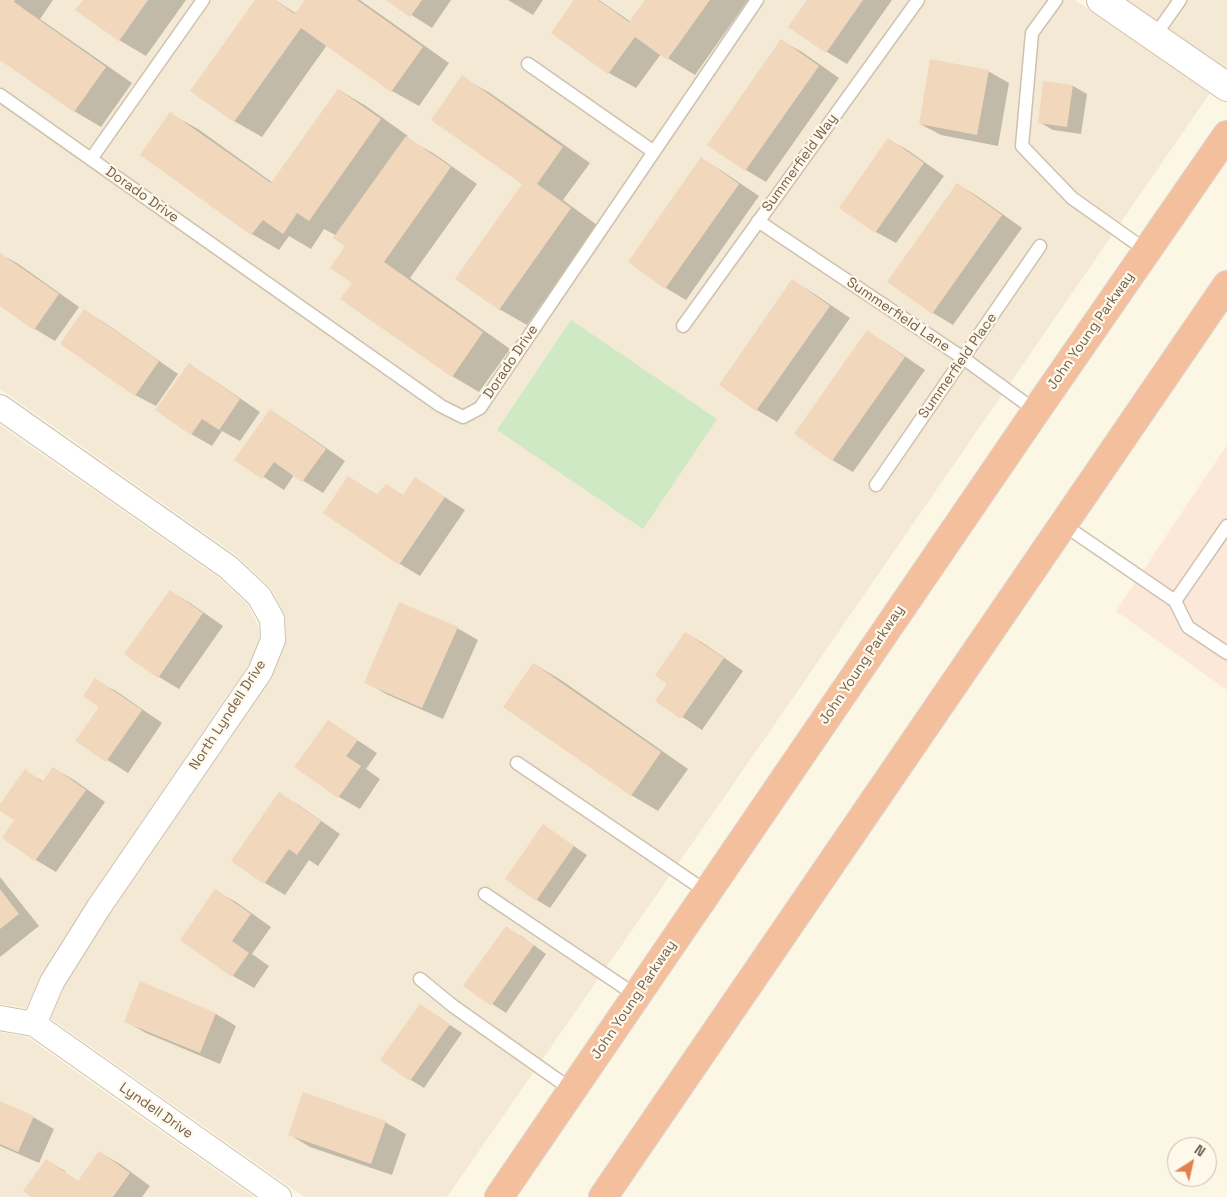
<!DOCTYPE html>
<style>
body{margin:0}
#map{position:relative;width:1227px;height:1197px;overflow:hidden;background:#fcf6e5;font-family:"Space Grotesk",sans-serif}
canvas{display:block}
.north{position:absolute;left:1167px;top:1137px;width:50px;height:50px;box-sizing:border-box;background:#fff9eb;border:1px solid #c7bbab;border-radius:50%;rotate:35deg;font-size:14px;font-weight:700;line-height:20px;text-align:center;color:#745f4b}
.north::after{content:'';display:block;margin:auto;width:18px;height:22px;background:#e3814d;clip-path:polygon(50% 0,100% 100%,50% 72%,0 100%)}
</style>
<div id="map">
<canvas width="1227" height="1197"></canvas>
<div class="north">N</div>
</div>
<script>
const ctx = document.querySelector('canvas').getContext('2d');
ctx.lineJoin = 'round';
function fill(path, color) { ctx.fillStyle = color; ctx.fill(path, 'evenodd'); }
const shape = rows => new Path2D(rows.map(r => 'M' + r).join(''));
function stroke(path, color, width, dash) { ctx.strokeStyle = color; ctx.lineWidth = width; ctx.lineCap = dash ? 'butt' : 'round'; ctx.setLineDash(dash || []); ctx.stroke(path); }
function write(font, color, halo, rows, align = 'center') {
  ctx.font = font + ' "Space Grotesk",sans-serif'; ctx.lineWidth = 4.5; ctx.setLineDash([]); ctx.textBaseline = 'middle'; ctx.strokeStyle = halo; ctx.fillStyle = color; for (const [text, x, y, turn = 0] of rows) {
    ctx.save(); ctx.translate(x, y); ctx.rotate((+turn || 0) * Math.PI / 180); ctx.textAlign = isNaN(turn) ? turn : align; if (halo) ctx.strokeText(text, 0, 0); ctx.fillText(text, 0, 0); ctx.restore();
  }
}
const residential = shape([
 [0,0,1075,0,1210,93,797,692,447,1197,304,1197,50,1018,63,988,109,914,270,679,285,645,286,637,285,616,271,588,236,555,0,389],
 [1126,0,1227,0,1227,68,1226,69],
 [0,425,219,578,248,605,258,625,260,639,248,666,88,901,41,976,26,1008,0,1004],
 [0,1032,27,1037,254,1197,0,1197]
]);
const commercial = shape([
 [1227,445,1227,690,1116,611]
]);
const green = shape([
 [571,320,717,419,643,529,497,430]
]);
const shadow = shape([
 [0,0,53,0,40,19,132,83,101,127,74,111,0,59],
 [84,0,186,0,146,56,119,40],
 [256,0,275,0,297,14,307,0,360,0,449,63,419,106,392,91,327,45,262,137,234,121,192,91],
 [388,0,451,0,432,28],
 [508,0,543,0,533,15],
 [576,0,599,0,631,22,647,0,748,0,695,75,661,54,636,88,609,73],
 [808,0,892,0,847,64,827,52,790,26],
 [782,41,802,52,839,78,766,182,746,170,709,145],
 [988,71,1009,83,998,146,941,135,920,124],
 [462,77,490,93,590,163,563,200,597,225,527,325,499,309,524,184],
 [1045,82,1073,86,1087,94,1081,134,1053,130,1039,122],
 [339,90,366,106,408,136,406,138,433,153,477,184,410,278,510,349,479,392,452,376,353,283,347,246,337,236,324,229,311,249,289,236,279,250,252,234,141,155,171,114,198,129,273,183],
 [888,139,909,151,944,176,896,243,876,232],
 [702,159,722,171,759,196,686,300,666,288,629,262],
 [957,184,977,196,1022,228,953,325,933,313,889,281],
 [0,254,17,263,79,307,55,341,35,329,0,304],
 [793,281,813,293,850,318,777,422,757,410,720,384],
 [85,311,105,323,178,374,156,406,135,395],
 [867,332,887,344,925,370,853,472,832,460],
 [189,365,209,377,260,412,240,441,222,431,212,446,191,434],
 [270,411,290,423,345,461,323,493,294,475,284,490,236,459],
 [348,477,379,496,386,485,404,496,416,479,465,510,420,576,400,564],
 [170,591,190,603,223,626,179,689,159,677],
 [457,628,478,640,443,719,386,694,366,682],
 [686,633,706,645,743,671,702,730,657,700,668,683],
 [534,664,561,680,688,769,658,811,631,795],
 [95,680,116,691,162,723,128,773,77,741,100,706],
 [328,721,377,753,366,769,380,779,360,809,339,797,296,767],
 [53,768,74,780,105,802,56,872,36,860,3,837,16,820,0,809,0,807,25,771,44,782],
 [280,794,300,806,340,834,318,866,309,860,285,895,265,883],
 [544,826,587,855,550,908,537,900],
 [0,877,39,926,0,957],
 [216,891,236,902,271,927,252,954,269,966,254,988,233,976,181,939],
 [520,935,546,954,506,1013,465,986],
 [420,1005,462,1033,424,1088,411,1080],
 [216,1014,236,1026,220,1064,146,1033,125,1021],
 [0,1102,33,1117,54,1129,39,1163,0,1146],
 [385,1122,406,1134,392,1175,310,1147,290,1135],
 [99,1152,120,1164,150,1186,142,1197,33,1197,46,1160,65,1171,65,1173,82,1186]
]);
const building = shape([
 [0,0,15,0,14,2,106,67,74,112,0,60],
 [83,0,148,0,119,41,75,10],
 [255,0,275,0,295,14,305,0,357,0,423,47,391,92,301,28,234,122,190,91],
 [386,0,422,0,410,17],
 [574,0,598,0,629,22,645,0,710,0,667,60,635,37,608,74,551,33],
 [807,0,863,0,826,53,788,27],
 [781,39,819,66,745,171,707,145],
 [930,59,989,70,977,135,919,124],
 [462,75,563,147,537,184,571,208,499,310,455,279,522,184,431,120],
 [1043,81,1073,85,1067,127,1038,123],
 [338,89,381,119,309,221,297,213,283,234,263,220,251,235,140,155,170,112,271,183],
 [406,136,451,167,384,262,483,332,452,377,340,299,352,283,330,268,345,246,333,238],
 [888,138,924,163,875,233,839,208],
 [701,157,739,184,665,289,628,262],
 [957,183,1002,215,932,314,887,282],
 [0,253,59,294,34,330,0,306],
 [792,279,830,306,756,411,719,385],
 [84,309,159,361,135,396,60,344],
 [867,330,905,357,832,461,794,434],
 [189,363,240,399,219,430,202,419,191,435,155,410],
 [270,409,326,449,302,482,274,462,262,479,234,460],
 [348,476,377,495,386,484,403,495,415,477,445,497,399,565,323,513],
 [170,590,203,613,158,678,124,654],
 [399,602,458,627,422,708,364,683],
 [685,632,724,658,681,719,655,701,667,684,655,675],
 [533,663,661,752,631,796,503,707],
 [95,678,142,710,106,762,75,741,99,707,83,696],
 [328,720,358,740,346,756,361,766,338,798,294,767],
 [53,767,86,790,35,861,2,838,14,820,0,811,0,804,25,769,42,782],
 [279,792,321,821,297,855,289,849,264,884,231,861],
 [543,824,574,846,536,901,505,879],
 [0,889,19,914,0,929],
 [215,889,251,914,232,941,249,953,232,977,180,940],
 [506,926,534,945,491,1006,463,986],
 [140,981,216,1013,200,1053,124,1022],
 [420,1004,450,1024,410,1081,380,1060],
 [303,1092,386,1121,371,1164,288,1135],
 [0,1101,34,1116,18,1152,0,1144],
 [99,1151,130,1173,113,1197,31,1197,23,1191,46,1159,78,1181]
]);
const lane = shape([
 [1056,0,1032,33,1022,146,1072,198,1147,251],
 [1154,37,1180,0],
 [528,64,654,152],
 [0,95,441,406,463,417,480,408,757,0],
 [91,159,203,0],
 [758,221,963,358,1036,411],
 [683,326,918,0],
 [876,485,1040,246],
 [1064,525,1175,601,1227,526],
 [1175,601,1188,627,1227,653],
 [517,763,707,892],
 [485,894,637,996],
 [420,979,453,1006,572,1090]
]);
const street = shape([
 [0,407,228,567,259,596,272,619,273,640,260,672,99,907,52,982,34,1024],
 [0,1018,34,1024,279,1197]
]);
const secondary = shape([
 [1101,0,1227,87]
]);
const highway = shape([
 [499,1197,1036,411,1227,135],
 [603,1197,1227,285]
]);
const streetNames = [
 ["Summerfield Way",800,163,-54],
 ["Dorado Drive",142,195,35],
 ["Summerfield Lane",898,315,34],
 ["John Young Parkway",1091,331,-55],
 ["Dorado Drive",511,362,-56],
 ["Summerfield Place",958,366,-55],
 ["John Young Parkway",862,665,-56],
 ["North Lyndell Drive",228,715,-57],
 ["John Young Parkway",634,1000,-56],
 ["Lyndell Drive",156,1111,35]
];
fill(residential, '#f3e9d4');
fill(commercial, '#fce8d9');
fill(green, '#cee9c4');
fill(shadow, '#0003');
fill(building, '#f1d8bd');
stroke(lane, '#cfc1af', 15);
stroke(street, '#cfc1af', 26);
stroke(secondary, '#d0bfa9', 30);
stroke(highway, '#dbd5d0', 30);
stroke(lane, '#fff', 12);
stroke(street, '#fff', 24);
stroke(secondary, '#fff', 28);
stroke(highway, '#f4bf9d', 28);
write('14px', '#745f4b', '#fff9eb', streetNames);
</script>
